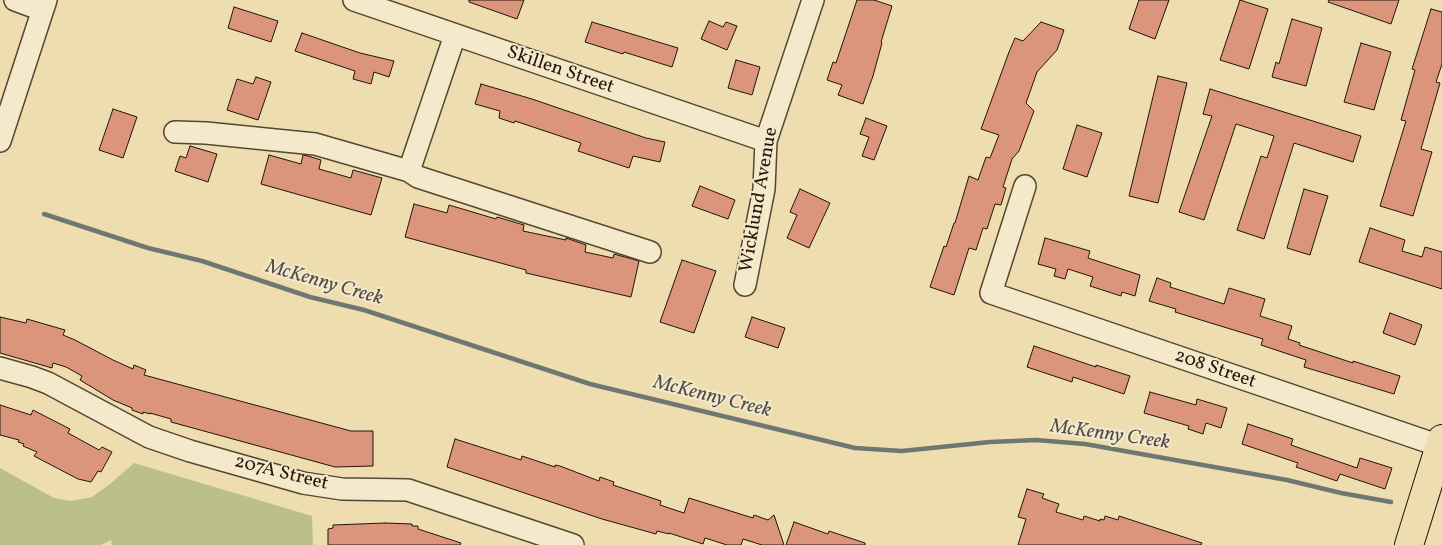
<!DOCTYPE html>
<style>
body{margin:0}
canvas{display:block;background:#eeddaf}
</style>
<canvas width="1442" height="545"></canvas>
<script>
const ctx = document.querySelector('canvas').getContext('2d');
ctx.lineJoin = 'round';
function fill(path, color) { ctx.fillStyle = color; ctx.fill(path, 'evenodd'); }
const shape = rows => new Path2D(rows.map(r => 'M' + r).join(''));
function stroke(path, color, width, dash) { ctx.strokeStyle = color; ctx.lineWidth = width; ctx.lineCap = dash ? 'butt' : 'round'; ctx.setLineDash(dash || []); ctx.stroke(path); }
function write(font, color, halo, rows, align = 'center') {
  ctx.font = font + ' Vollkorn,serif'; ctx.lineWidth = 4; ctx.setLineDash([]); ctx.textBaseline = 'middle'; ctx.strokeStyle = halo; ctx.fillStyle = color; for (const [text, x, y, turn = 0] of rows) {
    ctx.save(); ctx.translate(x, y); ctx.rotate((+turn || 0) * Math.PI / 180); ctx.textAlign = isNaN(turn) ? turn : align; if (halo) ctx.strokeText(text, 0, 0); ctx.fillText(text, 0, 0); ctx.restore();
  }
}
const green = shape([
 [134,463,312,516,313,545,112,545,111,540,101,545,0,545,0,468,54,498,71,501,92,497,110,484]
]);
const stream = shape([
 [44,214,148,248,202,261,310,297,364,310,590,384,855,448,902,451,990,442,1036,440,1085,444,1287,480,1341,493,1391,502]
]);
const building = shape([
 [469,0,524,0,517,19,469,2,469,0],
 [857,0,874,0,892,6,881,42,882,43,873,76,863,104,838,95,842,85,827,80,833,62,836,63,857,0],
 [1139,0,1169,0,1155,39,1129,29,1139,0],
 [1240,0,1268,9,1249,69,1220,60,1240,0],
 [1329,0,1399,0,1391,24,1328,2,1329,0],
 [234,7,278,21,271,42,228,28,234,7],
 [1431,9,1442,12,1442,64,1436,82,1440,83,1421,149,1432,152,1413,216,1380,206,1406,121,1401,120,1415,70,1412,69,1431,9],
 [1292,19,1322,28,1306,86,1272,77,1276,62,1279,64,1292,19],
 [709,21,723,27,726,22,737,26,727,50,701,39,709,21],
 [592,22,678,48,672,67,624,52,623,54,585,42,592,22],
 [1041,22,1064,30,1057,50,1037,72,1026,103,1034,111,1019,151,1012,159,1003,187,1006,188,1001,205,995,204,987,229,983,228,976,250,969,248,954,295,930,287,944,246,946,247,954,223,955,223,969,176,978,180,986,157,990,158,999,135,981,129,1009,52,1015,38,1023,41,1041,22],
 [302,33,360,53,394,61,389,77,374,72,371,84,353,79,355,71,295,51,302,33],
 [1361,43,1391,52,1374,110,1344,102,1361,43],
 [736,60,760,67,752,95,728,88,736,60],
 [1158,76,1187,83,1158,203,1129,196,1158,76],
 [256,77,271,82,258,120,227,110,237,79,253,84,256,77],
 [481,84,532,99,646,138,665,142,660,162,633,156,629,168,578,151,581,143,515,121,514,123,499,118,500,111,475,104,481,84],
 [1210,89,1361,136,1353,162,1294,143,1264,239,1237,230,1261,156,1267,158,1274,136,1236,124,1204,220,1179,212,1212,116,1203,114,1210,89],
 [113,109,137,117,123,158,99,150,113,109],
 [866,118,887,126,874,160,862,156,869,137,860,134,866,118],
 [1077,125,1102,133,1087,177,1063,169,1077,125],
 [190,146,217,154,208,182,175,171,180,156,186,158,190,146],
 [269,155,301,164,303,155,308,156,321,160,319,169,351,178,353,170,382,178,371,215,261,184,269,155],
 [700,186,735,200,728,219,692,206,700,186],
 [800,189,830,203,809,248,787,238,797,215,790,212,800,189],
 [1304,189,1328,196,1310,255,1287,248,1304,189],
 [414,204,447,213,449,205,496,219,497,217,524,225,523,231,566,240,566,238,586,245,585,252,613,258,614,254,639,261,631,297,526,273,526,270,405,237,414,204],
 [1370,228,1405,240,1402,251,1422,257,1425,247,1442,252,1442,289,1359,262,1370,228],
 [1045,238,1090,251,1088,258,1140,275,1135,296,1122,292,1121,296,1090,286,1093,277,1068,269,1065,279,1054,276,1056,269,1038,264,1045,238],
 [682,260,716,271,694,333,660,322,682,260],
 [1157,278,1171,283,1170,287,1224,304,1229,288,1265,299,1260,316,1292,326,1288,339,1300,343,1299,345,1353,363,1353,361,1400,376,1394,394,1304,367,1306,360,1261,345,1263,339,1175,312,1176,309,1149,301,1157,278],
 [1390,313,1422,325,1415,345,1383,333,1390,313],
 [0,317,26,323,27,319,65,330,63,335,75,340,113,360,133,369,134,365,146,370,144,375,351,431,373,431,373,466,335,467,171,422,171,419,150,413,150,414,143,412,143,414,132,410,132,408,113,400,80,380,82,376,66,367,53,363,52,368,0,353,0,317],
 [752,317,785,328,778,348,745,337,752,317],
 [1034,346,1096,367,1096,365,1130,376,1124,394,1073,377,1072,382,1027,367,1034,346],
 [1150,392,1196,405,1197,399,1227,408,1221,428,1206,423,1203,434,1188,429,1189,426,1144,413,1150,392],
 [0,405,31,415,33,410,70,429,68,433,99,450,102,447,112,452,101,472,98,471,91,482,78,479,34,456,37,452,23,446,24,444,18,442,19,440,0,435,0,405],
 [1248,424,1293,439,1291,445,1357,468,1360,458,1392,468,1385,489,1340,474,1337,481,1296,467,1298,463,1242,444,1248,424],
 [455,439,521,460,522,456,555,467,555,465,560,466,599,481,600,477,614,482,613,485,661,501,660,505,684,513,689,498,753,518,754,515,768,520,774,515,784,545,762,545,743,539,741,545,727,545,705,538,703,544,669,533,669,534,657,531,656,534,602,519,447,467,455,439],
 [1027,489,1044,494,1042,498,1059,504,1056,512,1083,520,1084,516,1100,521,1100,519,1104,520,1105,516,1118,520,1119,516,1202,543,1201,545,1018,545,1026,519,1018,517,1027,489],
 [794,522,828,534,829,531,865,543,865,545,786,545,794,522],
 [385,523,412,524,412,526,418,526,418,529,461,543,460,545,328,545,328,529,333,528,333,525,385,523]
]);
const minor = shape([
 [15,0,42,10],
 [354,0,766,141],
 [175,132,206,133,315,144,409,171,418,177,650,252],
 [0,141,46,0],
 [409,171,455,35],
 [1025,186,991,293,1440,446],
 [745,285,764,189,766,141,813,0],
 [0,368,32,377,48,383,149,437,190,451,303,483,342,489,408,490,573,545]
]);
const major = shape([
 [1409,545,1442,439]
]);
const streetNames = [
 ["Skillen Street",560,71,19],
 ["Wicklund Avenue",760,200,-80],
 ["208 Street",1215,370,19],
 ["207A Street",281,474,14]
];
const waterNames = [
 ["McKenny Creek",324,284,16],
 ["McKenny Creek",712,398,14],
 ["McKenny Creek",1110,436,8]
];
fill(green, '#bbc088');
stroke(stream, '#6e7772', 4.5);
fill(building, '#da957c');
stroke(building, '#24140c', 1);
stroke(minor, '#564635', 24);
stroke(major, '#24140c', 30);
stroke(minor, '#f4e9cb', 21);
stroke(major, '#eeddaf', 28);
write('19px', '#24140c', '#f4e9cb', streetNames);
write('italic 20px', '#4f4e48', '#f4e9cb', waterNames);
</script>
